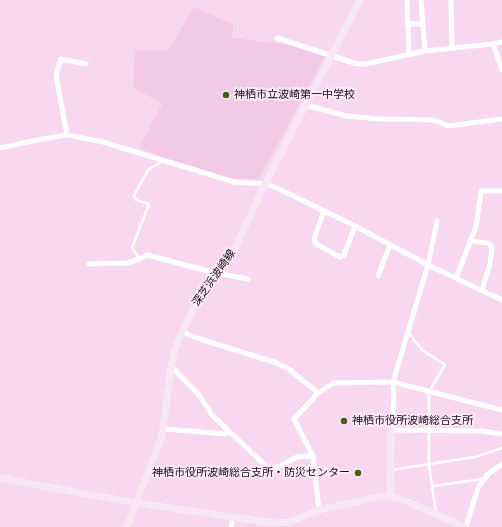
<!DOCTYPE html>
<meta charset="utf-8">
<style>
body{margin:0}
canvas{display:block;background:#f8d7f0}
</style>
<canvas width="502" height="527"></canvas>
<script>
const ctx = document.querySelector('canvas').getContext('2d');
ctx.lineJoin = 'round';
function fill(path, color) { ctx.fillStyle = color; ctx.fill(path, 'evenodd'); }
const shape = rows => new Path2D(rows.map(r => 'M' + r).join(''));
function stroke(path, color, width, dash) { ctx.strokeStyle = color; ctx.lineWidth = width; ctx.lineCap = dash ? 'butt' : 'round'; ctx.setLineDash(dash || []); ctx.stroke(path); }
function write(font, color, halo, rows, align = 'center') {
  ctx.font = font + ' Montserrat,"Noto Sans JP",sans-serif'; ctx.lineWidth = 4; ctx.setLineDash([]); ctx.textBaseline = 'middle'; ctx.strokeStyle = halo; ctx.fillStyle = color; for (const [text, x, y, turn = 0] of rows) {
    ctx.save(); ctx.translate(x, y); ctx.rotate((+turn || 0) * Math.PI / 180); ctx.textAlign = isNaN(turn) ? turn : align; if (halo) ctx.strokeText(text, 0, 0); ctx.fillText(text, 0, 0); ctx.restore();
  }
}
const built = shape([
 [194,7,233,25,232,38,293,45,325,56,259,179,233,179,172,161,139,148,162,104,133,87,135,51,168,50]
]);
const lane = shape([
 [140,259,132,248,149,204,136,200,134,195,149,169,163,161],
 [408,332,422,350,445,365,429,392,429,465,436,513],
 [391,470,475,457,502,448],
 [432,486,483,479]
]);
const street = shape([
 [407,0,409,54],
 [421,0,425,51],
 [451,0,452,47],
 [407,24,423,24],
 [277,38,357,64,366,64,425,51,493,44,502,42],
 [493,44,502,70],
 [306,105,346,116,380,119,434,120,448,126,502,119],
 [67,135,56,75,61,59,86,64],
 [0,148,42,139,67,135,103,142,234,182,265,184,277,188,355,226,428,265,502,300],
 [324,211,314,239,316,244,340,257,344,255,355,226],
 [437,221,428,265,393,382,394,399,391,430,480,431,502,434],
 [470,241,488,243,492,247,490,264,482,290],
 [89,264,127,263,140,259,147,255,216,273,248,279],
 [378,276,390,245],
 [456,278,476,227,481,191,502,191],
 [182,332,200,339,274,362,289,369,318,393],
 [171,366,199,395,212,415,267,467,276,468,297,457,313,456,294,419,318,393,334,383,393,382,502,410],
 [164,429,226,434,229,432],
 [313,456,319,510],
 [231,527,233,517],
 [466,527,478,488,488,474,502,464]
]);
const secondary = shape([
 [0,477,20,482,130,502,273,523,290,522,319,510,360,501,379,497,390,497,406,501,465,527],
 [390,497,391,430],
 [127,527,162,436,171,366,175,349,182,332,198,300,236,246,265,184,360,0]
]);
const markers = [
 [226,95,4,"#446011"],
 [344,421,4,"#446011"],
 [358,473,4,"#446011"]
];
const poiNames = [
 ["神栖市立波崎第一中学校",234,95],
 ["神栖市役所波崎総合支所",352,421],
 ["神栖市役所波崎総合支所・防災センター",350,473,"right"]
];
const streetNames = [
 ["深芝浜波崎線",214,278,-55]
];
fill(built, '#f2cae8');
stroke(lane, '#fff', 2.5);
stroke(street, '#fff', 5);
stroke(secondary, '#fae7f5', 7);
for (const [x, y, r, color] of markers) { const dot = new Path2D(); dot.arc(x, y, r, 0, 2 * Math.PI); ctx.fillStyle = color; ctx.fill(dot); stroke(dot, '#fde9f8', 1.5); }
write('11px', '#180d15', '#fde9f8', poiNames, 'left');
write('11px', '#180d15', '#fde9f8', streetNames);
</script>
